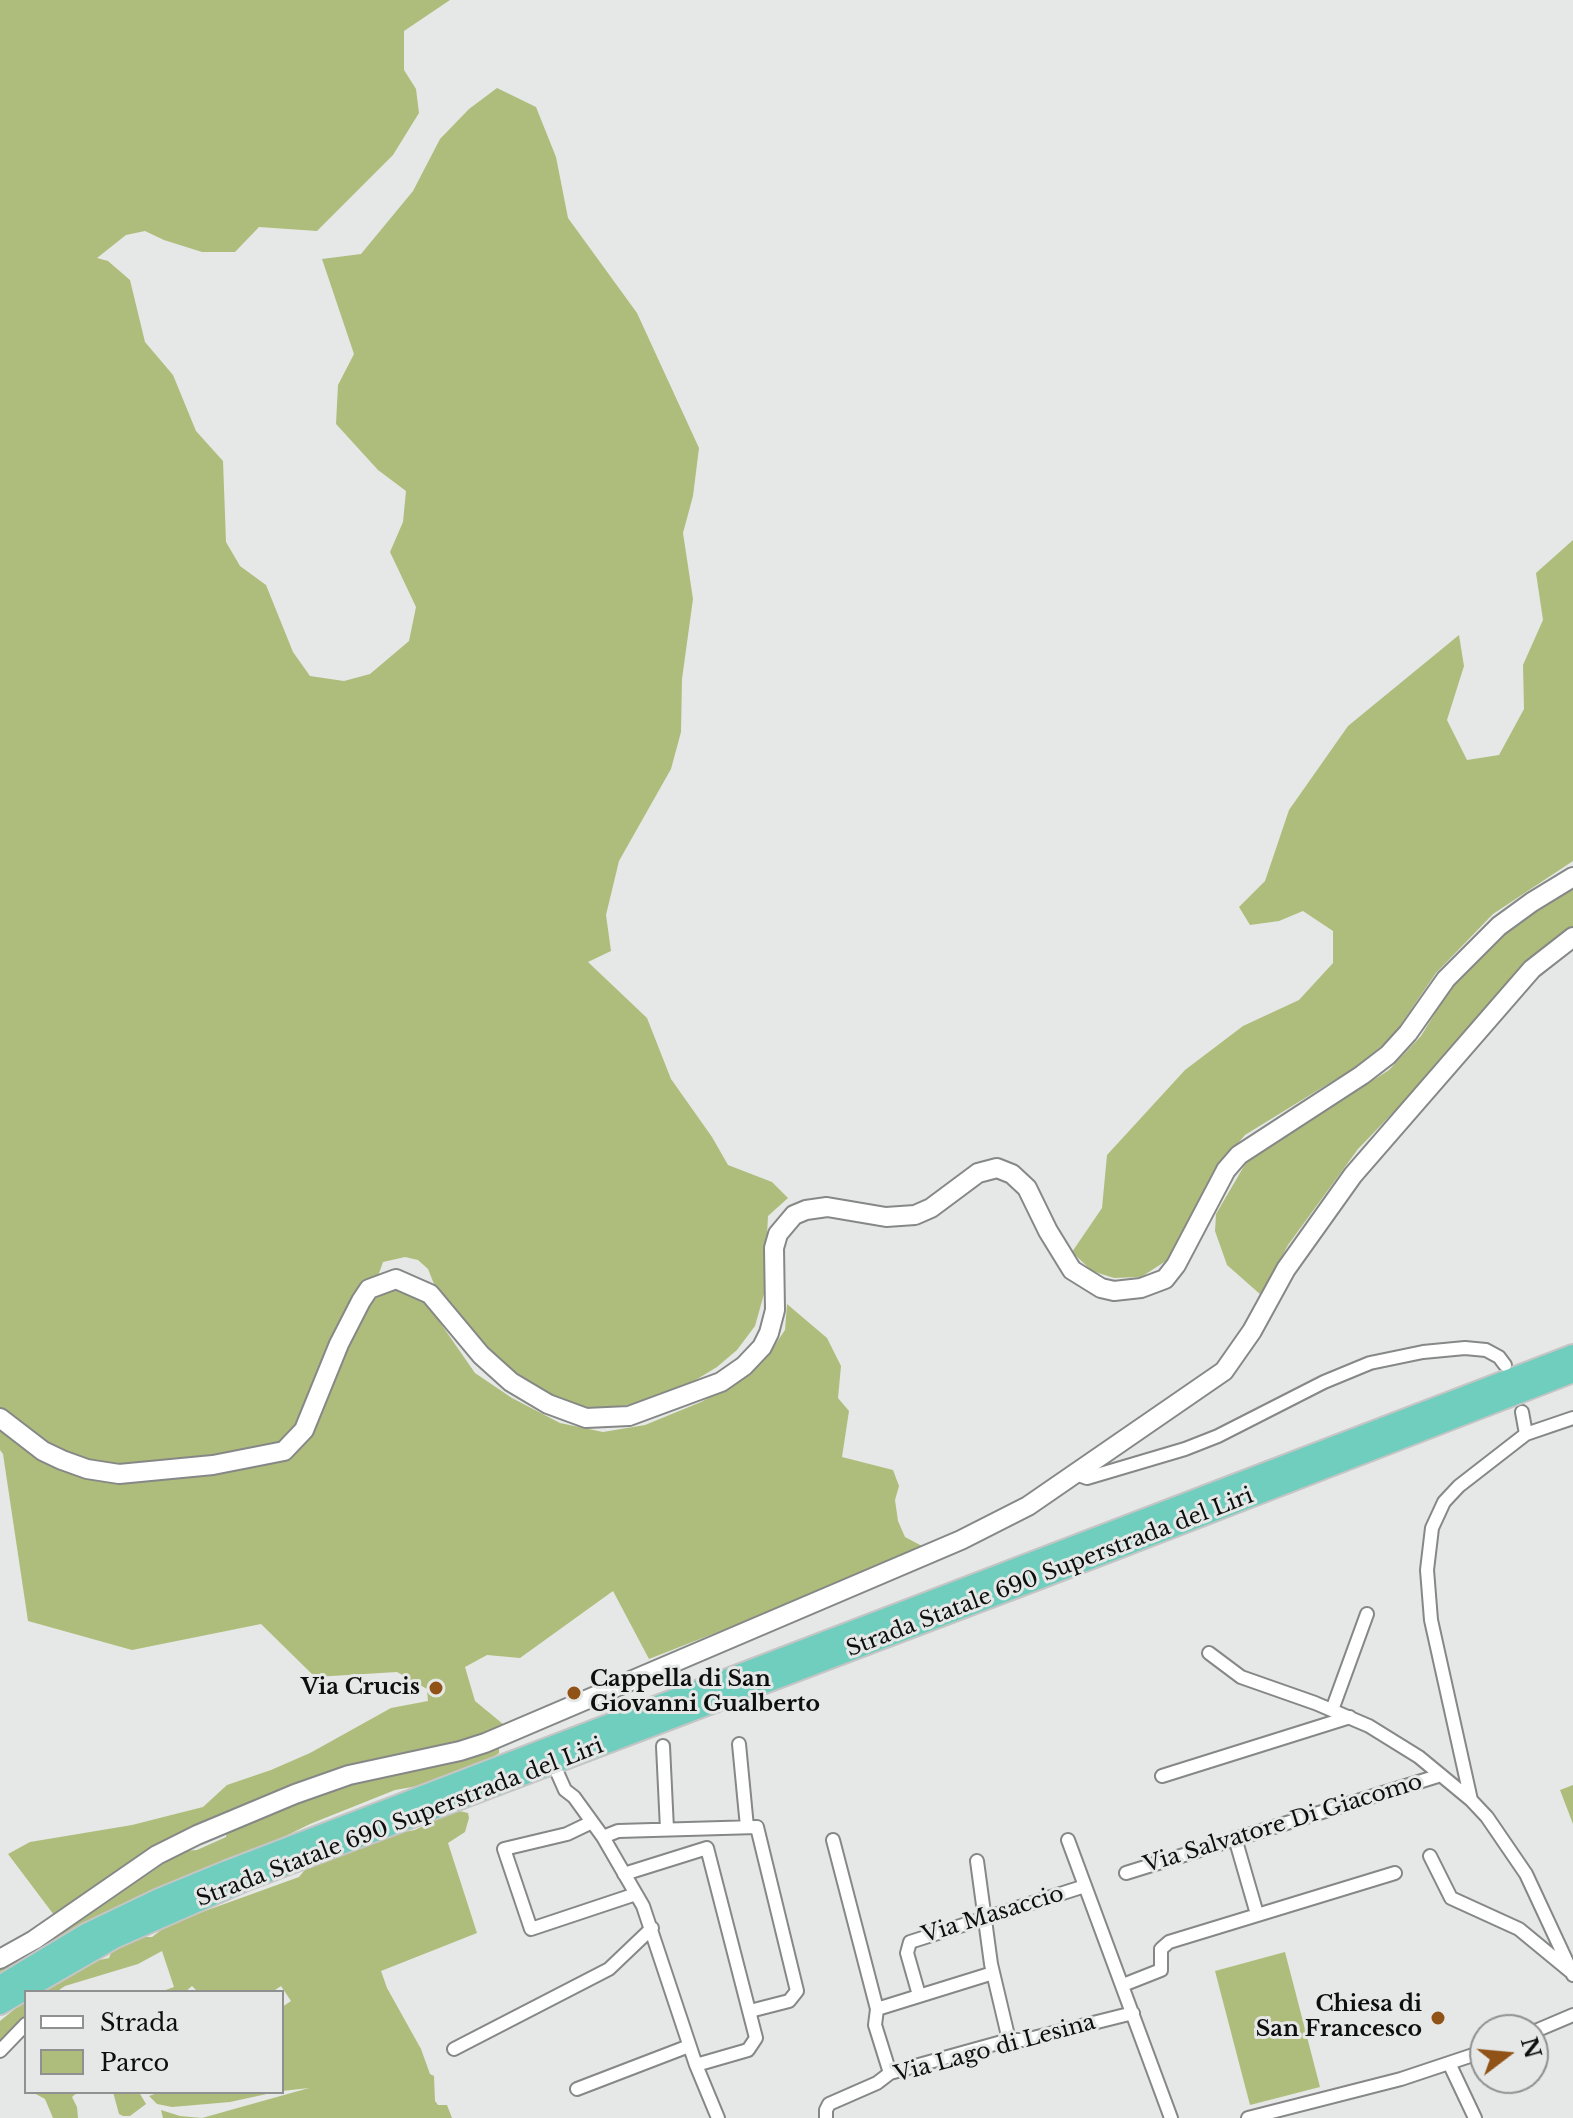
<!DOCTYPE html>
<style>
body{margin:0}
#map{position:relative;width:1573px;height:2118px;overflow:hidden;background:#e5e8e6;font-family:"Libre Baskerville",serif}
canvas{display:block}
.legend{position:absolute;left:24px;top:1990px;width:260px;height:104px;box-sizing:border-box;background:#e5e8e6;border:2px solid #8f9190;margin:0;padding:10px 14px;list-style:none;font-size:24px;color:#0d0e0e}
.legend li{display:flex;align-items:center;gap:16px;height:40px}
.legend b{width:40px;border:2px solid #8f9190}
.north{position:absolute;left:1469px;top:2014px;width:80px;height:80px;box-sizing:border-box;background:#e5e8e6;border:2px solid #8f9190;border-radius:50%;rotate:74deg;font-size:22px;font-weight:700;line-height:32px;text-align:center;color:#0d0e0e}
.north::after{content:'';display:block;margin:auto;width:28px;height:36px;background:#905217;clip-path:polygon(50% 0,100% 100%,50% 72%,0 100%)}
</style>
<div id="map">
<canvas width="1573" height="2118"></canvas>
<ul class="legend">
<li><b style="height:10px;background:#fff"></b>Strada</li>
<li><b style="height:22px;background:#aebd7c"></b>Parco</li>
</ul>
<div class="north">N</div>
</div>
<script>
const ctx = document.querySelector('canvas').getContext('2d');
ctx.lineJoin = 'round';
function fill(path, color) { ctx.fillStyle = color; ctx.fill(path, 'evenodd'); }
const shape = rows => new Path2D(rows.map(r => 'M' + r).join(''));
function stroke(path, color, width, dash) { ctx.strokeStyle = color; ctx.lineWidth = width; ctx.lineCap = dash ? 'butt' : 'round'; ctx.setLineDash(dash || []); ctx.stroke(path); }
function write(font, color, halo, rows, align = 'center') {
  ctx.font = font + ' "Libre Baskerville",serif'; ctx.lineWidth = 6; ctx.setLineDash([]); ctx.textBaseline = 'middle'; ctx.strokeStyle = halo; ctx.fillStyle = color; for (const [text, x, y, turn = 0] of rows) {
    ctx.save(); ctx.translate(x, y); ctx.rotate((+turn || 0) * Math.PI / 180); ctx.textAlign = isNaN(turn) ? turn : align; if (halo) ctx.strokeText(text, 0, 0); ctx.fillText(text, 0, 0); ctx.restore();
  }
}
const green = shape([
 [0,0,450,0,404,31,404,70,416,89,419,113,393,155,317,231,259,227,235,252,202,252,164,240,145,231,126,235,97,258,108,261,130,280,145,342,173,375,196,431,223,461,226,542,240,566,266,585,293,652,310,676,344,681,370,674,409,641,416,607,390,552,403,522,406,491,378,470,336,424,338,385,354,354,322,259,361,254,413,191,440,139,469,109,497,88,536,107,556,157,568,218,637,313,699,448,693,496,683,533,693,599,682,679,681,732,671,769,619,861,606,915,611,951,588,962,647,1018,671,1079,712,1137,728,1165,772,1182,788,1198,768,1216,764,1294,755,1326,737,1350,717,1367,676,1392,642,1403,597,1409,558,1402,523,1380,478,1342,436,1289,428,1269,418,1260,405,1257,383,1262,378,1276,380,1289,396,1285,423,1298,475,1373,512,1398,560,1423,603,1432,645,1425,701,1402,740,1381,768,1355,785,1330,787,1304,827,1338,841,1366,838,1398,849,1411,842,1457,893,1470,899,1486,895,1500,898,1521,905,1537,922,1546,769,1612,649,1659,613,1591,520,1658,487,1655,465,1667,475,1701,509,1729,413,1755,360,1763,180,1835,111,1874,54,1915,8,1854,30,1842,132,1825,203,1807,227,1785,271,1770,310,1753,391,1708,428,1701,427,1689,397,1672,315,1677,261,1624,132,1650,28,1621,3,1454,0,1450],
 [1573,540,1573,861,1493,914,1436,973,1393,1036,1362,1063,1245,1135,1219,1165,1169,1259,1141,1277,1114,1278,1092,1271,1072,1252,1102,1208,1107,1155,1185,1070,1243,1026,1299,1000,1333,963,1333,931,1303,911,1279,921,1250,925,1239,907,1265,881,1289,810,1348,726,1459,635,1464,666,1447,720,1467,760,1499,755,1524,709,1523,665,1543,620,1536,573],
 [1573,888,1573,928,1522,969,1435,1069,1358,1149,1288,1245,1261,1295,1227,1265,1215,1231,1216,1214,1247,1161,1389,1070,1421,1036,1453,984,1510,929],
 [499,1747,499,1753,487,1761,418,1786,395,1790,310,1824,0,1977,0,1969,51,1941,182,1851,197,1850,226,1837,227,1832,320,1791],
 [1573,1785,1573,1824,1560,1790],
 [455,1810,468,1813,469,1818,465,1832,448,1843,477,1933,381,1971,387,1988,421,2049,430,2074,434,2076,435,2101,438,2105,447,2105,452,2118,163,2118,161,2110,180,2116,202,2118,309,2088,282,2091,282,2007,291,2001,281,1986,272,1992,198,1992,192,1986,185,1992,160,1992,174,1987,162,1951,138,1964,65,1986,56,1992,38,1992,95,1961,109,1958,113,1948,138,1937,152,1937,169,1924,299,1877,309,1865,394,1834,415,1830],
 [1285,1952,1320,2087,1250,2105,1215,1971],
 [26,2000,26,2022,0,2045,0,2021],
 [32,2092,78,2092,72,2097,77,2107,78,2118,53,2118,45,2099],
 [113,2092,139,2092,146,2104,130,2116,123,2116,119,2114],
 [160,2092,276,2092,230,2102,172,2107,157,2104,149,2096]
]);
const minor = shape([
 [1522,1412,1526,1434],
 [1076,1474,1087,1478,1185,1449,1218,1436,1324,1382,1370,1363,1423,1352,1465,1348,1486,1350,1499,1357,1505,1365],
 [1209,1653,1241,1677,1315,1703,1369,1726,1419,1757,1471,1800,1487,1817,1526,1874,1573,1975],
 [1332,1710,1367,1614],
 [739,1744,747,1827],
 [663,1746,667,1829],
 [557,1772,565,1790,574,1797,603,1837,643,1906,696,2065,718,2118],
 [1162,1776,1350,1717],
 [1471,1800,1431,1620,1427,1570,1432,1528,1444,1502,1459,1486,1526,1434,1573,1418],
 [592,1822,567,1834,504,1849,531,1929,636,1894],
 [603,1837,618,1831,757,1827,797,1991,789,2001,750,2011],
 [1235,1838,1257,1914],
 [833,1840,877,2009,875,2025,890,2073],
 [1068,1840,1171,2118],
 [1430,1856,1451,1898,1519,1929,1570,1971],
 [977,1861,991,1964,1009,2040],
 [1126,1873,1441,1775],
 [624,1874,707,1848,756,2038,748,2050,696,2065],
 [1123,1985,1161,1970,1161,1949,1169,1942,1395,1873],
 [919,1995,907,1953,910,1942,1085,1886],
 [877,2009,993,1973],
 [1533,2032,1573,2015],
 [454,2049,609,1969,652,1928],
 [0,2051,26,2024],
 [1449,2063,1475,2118],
 [577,2089,689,2046],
 [826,2118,826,2110,829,2104,877,2083,890,2073,1009,2040,1025,2040,1133,2013],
 [1248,2118,1401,2079,1485,2051]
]);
const secondary = shape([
 [0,1418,43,1451,62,1460,87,1469,119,1474,213,1465,284,1451,304,1430,339,1344,361,1301,369,1289,396,1279,430,1294,481,1355,511,1382,548,1404,586,1418,629,1416,721,1382,744,1366,762,1347,769,1333,775,1310,774,1248,778,1234,794,1215,806,1210,827,1207,886,1217,915,1215,931,1208,978,1173,997,1168,1012,1174,1027,1188,1048,1231,1072,1270,1101,1288,1114,1291,1141,1288,1165,1279,1176,1265,1226,1170,1239,1155,1362,1075,1388,1055,1408,1033,1446,979,1499,926,1532,902,1573,877],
 [0,1959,34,1940,157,1855,197,1835,295,1794,349,1775,460,1751,485,1743,961,1540,1028,1506,1224,1371,1252,1331,1286,1269,1353,1175,1532,969,1573,937]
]);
const trunk = shape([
 [0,1986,86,1934,159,1899,227,1871,1573,1355],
 [0,2004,114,1938,246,1880,1033,1581,1573,1372]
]);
const markers = [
 [436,1688,8,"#905217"],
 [574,1693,8,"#905217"],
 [1438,2018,8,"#905217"]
];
const streetNames = [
 ["Strada Statale 690 Superstrada del Liri",1050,1573,-21],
 ["Strada Statale 690 Superstrada del Liri",400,1823,-21],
 ["Via Salvatore Di Giacomo",1283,1824,-17],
 ["Via Masaccio",993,1915,-17],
 ["Via Lago di Lesina",995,2049,-15]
];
const poiNames = [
 ["Cappella di San",590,1680,"left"],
 ["Giovanni Gualberto",590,1705,"left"],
 ["Via Crucis",420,1688],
 ["Chiesa di",1422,2005],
 ["San Francesco",1422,2030]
];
fill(green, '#aebd7c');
stroke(minor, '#858886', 16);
stroke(secondary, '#858886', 22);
stroke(trunk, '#c5c5c5', 24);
stroke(minor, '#fff', 12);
stroke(secondary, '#fff', 18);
stroke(trunk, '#6fcebe', 20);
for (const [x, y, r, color] of markers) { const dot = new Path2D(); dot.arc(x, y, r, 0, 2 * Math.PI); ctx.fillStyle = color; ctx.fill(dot); stroke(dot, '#e5e8e6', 3); }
write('22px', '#0d0e0e', '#e5e8e6', streetNames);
write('bold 22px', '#0d0e0e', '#e5e8e6', poiNames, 'right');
</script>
